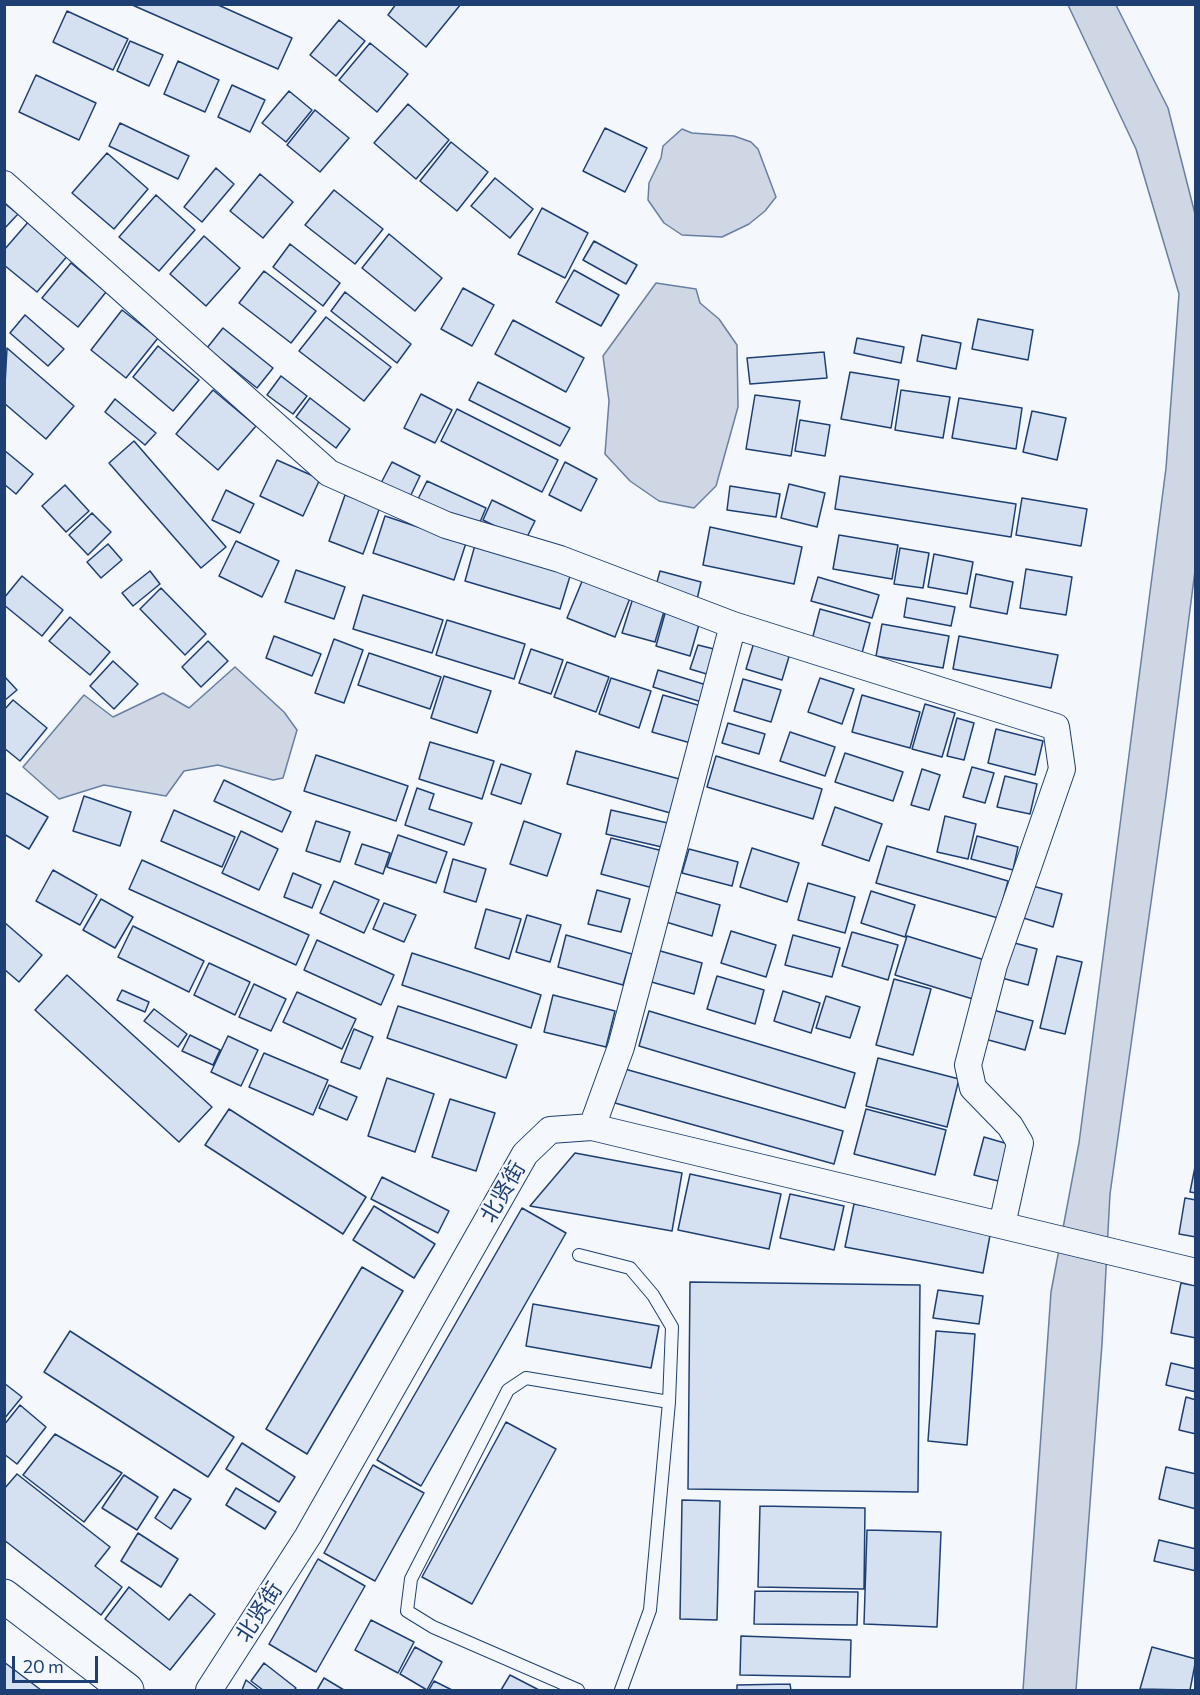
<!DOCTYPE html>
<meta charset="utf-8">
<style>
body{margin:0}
#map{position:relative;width:1200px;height:1695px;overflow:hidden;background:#f4f7fb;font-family:Commissioner,sans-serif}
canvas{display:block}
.frame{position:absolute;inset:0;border:6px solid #1d3f73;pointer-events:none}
.scale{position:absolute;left:12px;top:1656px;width:86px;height:27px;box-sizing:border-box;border:3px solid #1d3f73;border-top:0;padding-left:8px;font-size:18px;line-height:21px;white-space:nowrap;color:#1d3f73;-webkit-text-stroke:4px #f4f7fb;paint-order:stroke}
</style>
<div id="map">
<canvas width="1200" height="1695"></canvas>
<div class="frame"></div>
<div class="scale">20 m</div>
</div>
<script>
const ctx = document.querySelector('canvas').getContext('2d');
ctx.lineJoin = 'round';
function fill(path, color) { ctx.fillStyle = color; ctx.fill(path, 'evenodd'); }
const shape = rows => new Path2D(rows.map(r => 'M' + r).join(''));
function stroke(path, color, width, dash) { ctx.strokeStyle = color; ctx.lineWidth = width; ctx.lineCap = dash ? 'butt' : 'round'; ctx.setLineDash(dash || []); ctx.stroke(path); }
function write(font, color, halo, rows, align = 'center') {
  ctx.font = font + ' Commissioner,"Noto Sans SC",sans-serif'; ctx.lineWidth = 4.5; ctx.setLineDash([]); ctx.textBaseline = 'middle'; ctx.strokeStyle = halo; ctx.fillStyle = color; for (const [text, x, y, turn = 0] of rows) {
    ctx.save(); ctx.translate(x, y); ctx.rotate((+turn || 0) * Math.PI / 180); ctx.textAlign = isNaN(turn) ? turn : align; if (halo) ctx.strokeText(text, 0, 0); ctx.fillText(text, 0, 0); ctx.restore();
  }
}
const water = shape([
 [1068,5,1116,5,1168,108,1195,214,1196,563,1166,796,1110,1194,1102,1344,1076,1690,1023,1690,1051,1292,1079,1143,1166,468,1179,294,1136,149,1068,5],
 [682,129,692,133,734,136,751,142,758,149,776,197,765,211,749,224,722,237,682,235,664,223,648,200,649,183,661,158,663,146,682,129],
 [656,283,696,289,700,303,719,319,737,345,738,407,716,486,694,508,659,501,630,481,605,454,609,401,603,356,656,283],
 [235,667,284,712,297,730,283,778,273,780,218,765,184,771,166,796,104,785,59,799,23,767,84,695,113,717,163,693,189,708,235,667]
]);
const building = shape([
 [130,4,216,4,292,38,278,69,130,4],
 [396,4,461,4,426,47,388,15,396,4],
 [67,11,128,39,113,70,53,42,67,11],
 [339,20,365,41,336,76,310,55,339,20],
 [130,41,163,55,149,86,117,71,130,41],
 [370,43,408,74,377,112,339,80,370,43],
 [178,61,219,80,205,112,164,94,178,61],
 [36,75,96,103,79,140,19,112,36,75],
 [232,85,265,100,250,132,218,117,232,85],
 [289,91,312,110,286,142,262,123,289,91],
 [408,104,449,140,416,179,374,143,408,104],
 [315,110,349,138,320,172,287,145,315,110],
 [120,123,189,156,178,179,109,146,120,123],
 [605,128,647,148,625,192,583,171,605,128],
 [451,142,488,172,457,211,420,181,451,142],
 [107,153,148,189,114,229,72,193,107,153],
 [216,168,234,184,202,222,184,207,216,168],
 [260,174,293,202,263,238,230,211,260,174],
 [495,178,533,209,510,238,471,206,495,178],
 [334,190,383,229,355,264,305,225,334,190],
 [156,195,195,230,159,271,119,237,156,195],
 [4,203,18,214,4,229,4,203],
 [542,208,588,233,565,278,518,254,542,208],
 [30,220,69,254,37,292,4,265,4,250,30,220],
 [389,234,442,278,415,311,362,268,389,234],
 [204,236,240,268,206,306,170,274,204,236],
 [594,241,637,265,626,284,583,260,594,241],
 [290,244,340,283,323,306,273,267,290,244],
 [71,263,106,292,78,327,42,298,71,263],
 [574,270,619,295,601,326,556,302,574,270],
 [264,271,316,311,291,343,239,303,264,271],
 [463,288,494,305,472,346,441,329,463,288],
 [345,292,411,344,397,363,331,311,345,292],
 [122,310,158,338,126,378,91,350,122,310],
 [25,315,64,349,48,366,10,333,25,315],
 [326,317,391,367,364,401,299,351,326,317],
 [978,319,1033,330,1028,360,972,349,978,319],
 [513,320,584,358,566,392,495,354,513,320],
 [223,328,273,368,257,388,207,348,223,328],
 [922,335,961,343,956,369,917,361,922,335],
 [857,338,904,347,901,363,854,353,857,338],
 [158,346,199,380,173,411,133,377,158,346],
 [7,348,74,406,46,439,4,403,7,348],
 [824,352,827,378,750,384,747,358,824,352],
 [850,372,899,380,891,428,841,419,850,372],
 [281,376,307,396,293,414,267,395,281,376],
 [478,382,570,428,560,446,469,400,478,382],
 [213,390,256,426,218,470,176,434,213,390],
 [901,390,950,397,943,438,895,430,901,390],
 [421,394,452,410,435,443,404,428,421,394],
 [755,395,800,401,791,456,746,449,755,395],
 [310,398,350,429,336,448,296,417,310,398],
 [959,398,1022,408,1016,449,952,438,959,398],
 [115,399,156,433,145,445,105,412,115,399],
 [457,409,558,460,542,492,441,441,457,409],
 [1032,411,1066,418,1057,460,1023,452,1032,411],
 [800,420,830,425,825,456,795,451,800,420],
 [134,441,226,547,201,568,109,463,134,441],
 [4,450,33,474,16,494,4,484,4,450],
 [277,460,320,479,303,516,260,496,277,460],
 [392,462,420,476,409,499,380,485,392,462],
 [565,462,597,479,581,511,549,495,565,462],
 [840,476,1016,504,1011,537,835,509,840,476],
 [427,481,486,508,477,529,417,501,427,481],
 [789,484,825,493,817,527,781,518,789,484],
 [65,485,89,511,66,532,42,506,65,485],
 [730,486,780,494,776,517,727,510,730,486],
 [226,490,254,504,240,533,212,520,226,490],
 [345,495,380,507,363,554,329,541,345,495],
 [1022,498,1087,509,1081,546,1016,535,1022,498],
 [492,500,535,521,525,541,483,520,492,500],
 [92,513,111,532,88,555,69,535,92,513],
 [385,516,466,543,454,580,373,553,385,516],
 [710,527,802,547,794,584,703,565,710,527],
 [839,535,898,545,892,579,833,569,839,535],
 [236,541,279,561,262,597,219,576,236,541],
 [108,544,122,560,101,578,87,562,108,544],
 [475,545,571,573,560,609,465,581,475,545],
 [900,548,929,553,923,588,894,584,900,548],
 [934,554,973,562,967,594,928,587,934,554],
 [1026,569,1072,577,1066,615,1020,608,1026,569],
 [296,570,345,587,334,619,285,602,296,570],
 [150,571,160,584,133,606,122,593,150,571],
 [660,571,701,582,696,604,654,593,660,571],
 [976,574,1013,582,1007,614,970,607,976,574],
 [22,576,63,610,42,636,4,605,4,598,22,576],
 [818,577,879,595,872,618,811,601,818,577],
 [583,579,630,598,615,637,567,618,583,579],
 [161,588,206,634,185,655,140,609,161,588],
 [363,595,443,620,432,653,353,629,363,595],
 [633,598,665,608,655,642,622,633,633,598],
 [907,598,955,607,951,626,904,617,907,598],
 [820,609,870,623,862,653,812,640,820,609],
 [666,610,700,621,690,656,656,646,666,610],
 [70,617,110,652,90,675,49,641,70,617],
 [447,620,525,644,514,679,436,655,447,620],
 [882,624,949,636,943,668,876,656,882,624],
 [274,636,321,654,312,676,266,658,274,636],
 [959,636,1058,655,1051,688,953,669,959,636],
 [334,639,363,650,344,703,315,693,334,639],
 [755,639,791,650,782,680,746,669,755,639],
 [208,641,228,661,201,687,182,667,208,641],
 [698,645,718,650,710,675,690,669,698,645],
 [531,649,563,660,551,694,519,683,531,649],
 [369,653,441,677,430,709,358,685,369,653],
 [113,661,138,684,114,709,90,686,113,661],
 [567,662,609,677,596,712,554,697,567,662],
 [658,670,716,688,711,705,653,687,658,670],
 [4,676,17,690,4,701,4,676],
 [444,676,491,691,477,733,431,718,444,676],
 [611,678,651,691,639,728,599,714,611,678],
 [820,678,854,689,842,724,808,712,820,678],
 [743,679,781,690,771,722,734,711,743,679],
 [663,695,705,707,694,744,652,732,663,695],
 [862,695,920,712,910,748,852,732,862,695],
 [13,700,47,728,20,761,4,748,4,710,13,700],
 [925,704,955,713,942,757,912,749,925,704],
 [957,718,974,723,964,760,947,756,957,718],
 [728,723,765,734,759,754,722,743,728,723],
 [996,729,1043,741,1035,775,988,763,996,729],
 [790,732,835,747,825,776,780,761,790,732],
 [430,742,494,761,482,799,419,779,430,742],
 [576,751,683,780,674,814,567,784,576,751],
 [845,753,903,772,893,801,835,782,845,753],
 [316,755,408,786,396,821,304,791,316,755],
 [716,756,822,789,813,819,707,787,716,756],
 [501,764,531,774,521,804,491,794,501,764],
 [972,767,994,773,985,803,963,797,972,767],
 [922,769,940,775,929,810,911,805,922,769],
 [1005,776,1037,784,1030,814,997,807,1005,776],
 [224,780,291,812,282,832,214,801,224,780],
 [417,788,434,794,429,809,472,823,464,845,405,825,417,788],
 [4,792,48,817,29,849,4,834,4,792],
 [84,796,131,812,120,846,73,831,84,796],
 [835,807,882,824,869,861,822,845,835,807],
 [174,810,235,837,222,867,161,841,174,810],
 [611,810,672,824,666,848,606,834,611,810],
 [945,816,976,824,968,859,937,852,945,816],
 [316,821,350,832,340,862,306,851,316,821],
 [524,821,561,834,547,876,510,864,524,821],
 [241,831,278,849,259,890,222,873,241,831],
 [398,835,447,852,436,883,387,867,398,835],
 [977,836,1018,847,1013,870,971,859,977,836],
 [611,838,663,851,653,888,601,874,611,838],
 [362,844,390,853,383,874,355,864,362,844],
 [887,846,1008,881,998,918,876,883,887,846],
 [752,848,799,863,787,902,740,887,752,848],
 [689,849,738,862,732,886,682,873,689,849],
 [453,859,486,869,476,902,444,892,453,859],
 [142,860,309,935,296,965,129,889,142,860],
 [53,870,97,895,80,925,36,901,53,870],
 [293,873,321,885,312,908,284,897,293,873],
 [334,881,379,900,364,933,320,913,334,881],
 [808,883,855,897,845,933,798,920,808,883],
 [1029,885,1062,894,1053,927,1020,917,1029,885],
 [597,890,630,899,621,932,588,924,597,890],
 [871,891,915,905,905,937,861,923,871,891],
 [675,892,720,905,712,936,666,922,675,892],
 [101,899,133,917,115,948,83,930,101,899],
 [384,903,416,915,404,942,373,929,384,903],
 [486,909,521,919,509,959,475,948,486,909],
 [527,915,561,925,550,962,516,952,527,915],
 [4,922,42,955,19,982,4,969,4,922],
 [133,926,204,961,189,992,118,957,133,926],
 [731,931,776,945,766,977,721,963,731,931],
 [852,932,898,945,888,980,842,966,852,932],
 [566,935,632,954,623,985,558,967,566,935],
 [793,935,840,948,832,977,785,965,793,935],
 [907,936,988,961,976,1000,895,975,907,936],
 [317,940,394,975,381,1005,304,970,317,940],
 [1007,941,1037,949,1028,985,998,977,1007,941],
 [657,950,702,963,694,994,648,981,657,950],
 [412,953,541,995,531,1028,402,985,412,953],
 [1057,956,1082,962,1065,1034,1040,1028,1057,956],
 [209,963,250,982,235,1015,194,995,209,963],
 [67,975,212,1107,179,1142,35,1010,67,975],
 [717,976,764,990,755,1024,707,1009,717,976],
 [894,979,931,989,913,1055,876,1045,894,979],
 [254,984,286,999,271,1031,239,1017,254,984],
 [122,990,149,1002,145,1012,117,1000,122,990],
 [783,991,820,1003,811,1033,774,1021,783,991],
 [297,992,356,1019,342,1049,283,1022,297,992],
 [553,995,615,1011,606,1047,544,1032,553,995],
 [826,996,860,1007,850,1038,816,1028,826,996],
 [398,1006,517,1045,506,1078,387,1038,398,1006],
 [154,1009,187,1034,178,1047,144,1021,154,1009],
 [993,1010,1033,1021,1025,1050,985,1039,993,1010],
 [649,1011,855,1073,845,1108,639,1046,649,1011],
 [354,1029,373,1037,360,1069,341,1062,354,1029],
 [190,1035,220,1050,213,1065,182,1051,190,1035],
 [228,1036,258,1050,241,1086,211,1072,228,1036],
 [264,1053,328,1080,313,1115,249,1087,264,1053],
 [878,1058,959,1079,947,1127,866,1106,878,1058],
 [625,1069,843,1131,834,1164,615,1103,625,1069],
 [387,1078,434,1094,415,1152,368,1136,387,1078],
 [329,1085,357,1097,347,1120,319,1108,329,1085],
 [450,1099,495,1113,476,1171,432,1157,450,1099],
 [229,1109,366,1197,343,1234,205,1145,229,1109],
 [866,1109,946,1130,935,1175,854,1154,866,1109],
 [984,1137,1008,1144,998,1181,974,1175,984,1137],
 [575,1153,682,1173,672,1231,530,1206,575,1153],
 [1196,1162,1196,1193,1190,1192,1196,1162],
 [690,1174,781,1194,769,1249,678,1230,690,1174],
 [382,1177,449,1211,438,1233,371,1199,382,1177],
 [790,1194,844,1206,834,1250,780,1238,790,1194],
 [1185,1198,1196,1200,1196,1237,1179,1234,1185,1198],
 [854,1204,991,1230,983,1273,845,1247,854,1204],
 [374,1206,435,1244,414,1278,353,1240,374,1206],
 [522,1208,566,1233,421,1486,377,1460,522,1208],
 [362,1267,403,1291,307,1454,266,1429,362,1267],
 [690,1282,920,1285,918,1492,688,1489,690,1282],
 [1181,1283,1196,1286,1196,1338,1171,1333,1181,1283],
 [938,1290,983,1296,979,1324,933,1318,938,1290],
 [533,1304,659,1326,651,1368,526,1346,533,1304],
 [70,1331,234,1437,208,1477,44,1372,70,1331],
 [936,1331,975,1334,967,1445,928,1441,936,1331],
 [1171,1363,1196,1369,1196,1392,1166,1385,1171,1363],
 [4,1383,22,1397,4,1419,4,1383],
 [1186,1397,1196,1400,1196,1434,1179,1430,1186,1397],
 [20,1405,46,1427,17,1464,4,1454,4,1425,20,1405],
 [506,1422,556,1449,472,1604,422,1577,506,1422],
 [55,1434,122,1473,84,1522,23,1475,55,1434],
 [242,1443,295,1477,279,1502,226,1469,242,1443],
 [373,1465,424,1493,375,1581,324,1553,373,1465],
 [1166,1467,1196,1474,1196,1509,1159,1499,1166,1467],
 [17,1474,110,1547,95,1566,122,1587,101,1615,4,1540,4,1489,17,1474],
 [124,1475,158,1497,137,1530,102,1508,124,1475],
 [236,1488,276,1512,265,1529,226,1505,236,1488],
 [174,1489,191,1499,171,1529,155,1518,174,1489],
 [682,1500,720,1501,717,1620,680,1619,682,1500],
 [760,1506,865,1508,864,1589,758,1587,760,1506],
 [867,1530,941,1532,937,1627,864,1624,867,1530],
 [138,1533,178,1559,161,1587,121,1561,138,1533],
 [1159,1540,1196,1549,1196,1571,1154,1561,1159,1540],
 [318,1559,365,1586,316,1672,269,1644,318,1559],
 [129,1587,169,1620,190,1594,215,1614,170,1670,105,1619,129,1587],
 [755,1591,858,1592,857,1625,754,1624,755,1591],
 [371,1620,414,1642,398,1673,355,1650,371,1620],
 [741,1636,851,1640,850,1677,740,1675,741,1636],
 [415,1647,442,1662,427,1690,400,1674,415,1647],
 [1152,1647,1196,1659,1190,1690,1140,1689,1152,1647],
 [4,1662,41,1690,4,1690,4,1662],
 [264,1663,296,1688,294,1690,263,1690,251,1681,264,1663],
 [510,1675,539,1690,501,1690,510,1675],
 [324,1678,344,1690,317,1690,324,1678],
 [246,1680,259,1690,242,1690,246,1680],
 [434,1681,452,1690,429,1690,434,1681],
 [790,1684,791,1690,737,1690,737,1685,790,1684]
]);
const service = shape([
 [579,1255,630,1268,653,1295,672,1327,669,1402,650,1610,621,1690],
 [578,1690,433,1627,407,1611,411,1579,508,1390,526,1378,669,1402]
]);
const minor = shape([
 [4,184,329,473,446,525,560,559,733,625,1056,727,1062,769,994,965,968,1065,973,1088,1010,1126,1020,1143,1002,1225],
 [592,1127,621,1047,733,625],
 [209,1690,308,1536,525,1154,550,1130,592,1127,1196,1272]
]);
const secondary = shape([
 [4,1596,127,1690]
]);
const streetNames = [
 ["北贤街",503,1192,-60],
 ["北贤街",259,1612,-57]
];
fill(water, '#cfd7e4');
stroke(water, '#687fa3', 1.5);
fill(building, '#d5e0f0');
stroke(building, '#1d3f73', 1.5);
stroke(service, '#1d3f73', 14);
stroke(minor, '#1d3f73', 28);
stroke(secondary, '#1d3f73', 35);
stroke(service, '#f4f7fb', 12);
stroke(minor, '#f4f7fb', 26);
stroke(secondary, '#f4f7fb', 33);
write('22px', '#1d3f73', '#f4f7fb', streetNames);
</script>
